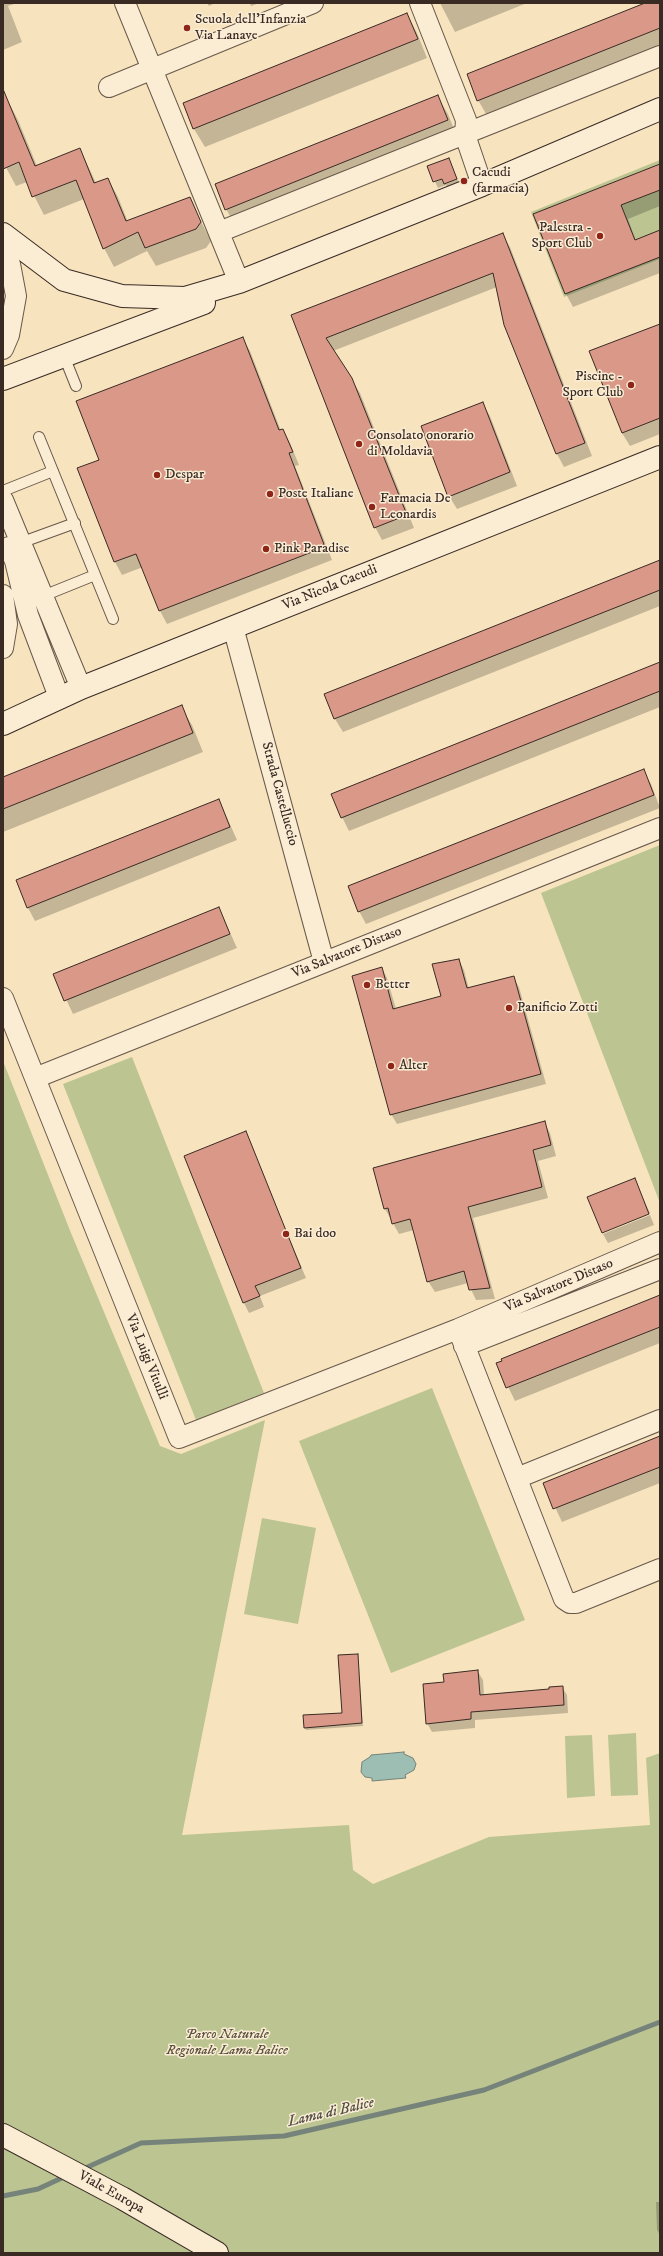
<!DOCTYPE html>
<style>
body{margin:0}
#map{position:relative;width:663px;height:2256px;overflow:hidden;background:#f7e3bd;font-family:"IM FELL DW Pica",serif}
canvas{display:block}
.frame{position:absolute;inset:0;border:4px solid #392a24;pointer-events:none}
</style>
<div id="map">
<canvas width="663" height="2256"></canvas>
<div class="frame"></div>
</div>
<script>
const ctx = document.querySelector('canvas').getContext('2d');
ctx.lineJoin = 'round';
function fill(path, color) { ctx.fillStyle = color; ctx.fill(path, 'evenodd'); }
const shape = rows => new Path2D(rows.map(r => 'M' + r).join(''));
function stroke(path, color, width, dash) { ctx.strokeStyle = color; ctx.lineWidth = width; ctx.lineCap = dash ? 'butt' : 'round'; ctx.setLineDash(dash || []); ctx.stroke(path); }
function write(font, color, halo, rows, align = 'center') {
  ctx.font = font + ' "IM FELL DW Pica",serif'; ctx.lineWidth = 3; ctx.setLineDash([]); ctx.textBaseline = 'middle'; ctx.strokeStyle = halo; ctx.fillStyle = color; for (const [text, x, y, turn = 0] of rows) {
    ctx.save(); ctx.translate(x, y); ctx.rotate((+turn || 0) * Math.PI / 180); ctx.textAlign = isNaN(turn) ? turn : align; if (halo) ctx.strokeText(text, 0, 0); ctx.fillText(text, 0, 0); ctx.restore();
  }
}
const green = shape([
 [660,160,660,259,564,297,531,212],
 [660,845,660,1203,541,893],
 [132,1057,264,1393,196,1420,63,1084],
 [3,1061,71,1233,160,1446,181,1454,265,1420,182,1835,349,1825,353,1870,373,1884,489,1837,650,1825,646,1758,660,1753,660,2253,3,2253],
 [432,1388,525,1620,391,1673,299,1441],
 [262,1518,316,1528,298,1624,244,1614],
 [636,1733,638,1795,611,1796,608,1735],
 [592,1735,595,1796,567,1798,565,1736]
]);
const water = shape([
 [404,1752,404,1754,413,1758,416,1764,414,1770,405,1775,406,1778,372,1781,372,1778,365,1777,361,1772,362,1762,370,1757,371,1755,404,1752]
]);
const shadow = shape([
 [3,3,17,3,8,6,22,42,3,50],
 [207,3,215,3,209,6],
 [250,3,259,3,251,6],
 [440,3,527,3,455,32],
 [647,3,660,3,660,51,489,119,478,100],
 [407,14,417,33,427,58,205,147,194,129,184,103],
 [437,96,448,114,458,139,237,228,226,209],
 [8,101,18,120,37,166,80,149,96,183,108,179,118,197,128,222,189,198,211,241,206,248,156,266,147,251,114,267,104,248,84,199,44,215,27,182,16,186,3,162,3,103],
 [449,159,460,185,449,190,446,185,438,188,428,167],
 [660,165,660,206,628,219,636,241,660,231,660,273,573,307,566,294,534,214],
 [502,234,510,247,592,456,564,467,557,454,505,324,497,287,333,351,360,393,414,528,382,540,375,527,292,316],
 [660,325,660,434,630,446,622,433],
 [242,338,250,351,281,431,283,430,290,443,299,465,295,466,332,560,167,624,160,611,143,567,122,575,115,562,78,469,100,460],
 [482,403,490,416,517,486,457,509,449,496],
 [660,561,660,606,343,732,335,719],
 [660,663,660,707,349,831,342,817],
 [181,707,192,725,203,752,3,832,3,778],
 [643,771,651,784,660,808,366,924,359,911],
 [219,800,237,840,35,921,28,908],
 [219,908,237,948,73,1014,54,974],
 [459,960,464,970,469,989,513,977,519,987,546,1084,397,1124,391,1114,382,968,387,978,396,1009,442,996],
 [544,1122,550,1133,556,1156,538,1161,548,1198,473,1218,495,1299,476,1300,468,1283,435,1292,428,1281,414,1230,399,1234,385,1209],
 [245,1132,306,1278,260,1296,264,1307,249,1313,244,1303],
 [634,1179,650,1213,602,1232],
 [650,1215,654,1225,608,1243,603,1234],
 [660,1296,660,1343,515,1401,497,1364],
 [660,1437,660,1483,562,1522,544,1484],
 [357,1655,363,1726,306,1730,305,1727,343,1714],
 [478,1672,483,1680,484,1695,550,1690,562,1687,567,1695,568,1713,475,1720,475,1728,432,1732,427,1723],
 [656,2202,660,2202,660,2235,657,2230]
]);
const stream = shape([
 [81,2170,141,2143,284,2136,484,2090,660,2022],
 [3,2196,38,2189,66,2176]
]);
const building = shape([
 [645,3,660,3,660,28,477,101,467,74,645,3],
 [407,13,418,39,193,129,183,103,407,13],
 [3,89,35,166,80,148,94,183,108,178,126,221,190,197,201,222,196,229,145,248,138,232,103,249,76,180,32,197,19,162,3,169,3,89],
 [438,95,448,120,225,210,215,184,438,95],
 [449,158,457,179,444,184,442,179,433,182,427,166,449,158],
 [660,164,660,190,621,205,635,240,660,230,660,257,565,294,533,214,660,164],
 [503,233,585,443,556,454,504,325,493,273,326,338,352,378,407,515,374,528,291,315,503,233],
 [660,324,660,418,622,433,589,351,660,324],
 [243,337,279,430,283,429,293,452,289,453,325,547,159,611,136,554,114,562,77,468,99,460,76,401,243,337],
 [483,402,510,472,448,497,421,426,483,402],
 [660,560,660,590,334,719,324,694,660,560],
 [660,662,660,691,341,818,331,794,660,662],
 [182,705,193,733,3,809,3,777,182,705],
 [644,769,654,795,358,912,348,886,644,769],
 [219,799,230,827,27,908,16,880,219,799],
 [219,907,230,934,64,1001,53,974,219,907],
 [459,959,467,988,514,976,541,1074,390,1115,352,976,382,967,393,1009,441,996,432,964,459,959],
 [545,1121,551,1145,533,1150,542,1187,468,1207,490,1288,469,1290,464,1271,427,1282,410,1219,392,1224,388,1208,384,1209,373,1168,545,1121],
 [246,1131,301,1268,255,1286,260,1296,243,1303,184,1156,246,1131],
 [635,1178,649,1214,602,1233,587,1197,635,1178],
 [660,1295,660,1327,506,1388,496,1363,502,1361,501,1359,660,1295],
 [660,1436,660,1467,553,1509,543,1483,660,1436],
 [358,1654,362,1723,304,1728,303,1715,342,1713,338,1655,358,1654],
 [478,1670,480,1695,549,1689,549,1687,563,1686,564,1705,471,1712,471,1719,426,1724,423,1684,444,1682,443,1674,478,1670]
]);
const lane = shape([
 [64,356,76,386],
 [39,437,113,619],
 [3,491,53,471],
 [20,543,75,523],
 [43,596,95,575]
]);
const street = shape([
 [125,3,239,282],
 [420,3,466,120,465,135,482,185],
 [109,87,313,3],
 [219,232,660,56],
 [3,249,10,264,16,296,9,335,3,349],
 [3,500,81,688],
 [9,547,15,561,28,615,59,697],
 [3,595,7,624,3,648],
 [233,627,324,962],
 [3,998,179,1438,458,1329,660,1242],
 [35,1078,660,828],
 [458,1329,564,1599,570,1603,576,1603,660,1569],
 [464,1346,660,1269],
 [517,1478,660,1420]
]);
const secondary = shape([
 [3,234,64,280,122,296,185,298,239,282,482,185,660,109],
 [3,379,204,303],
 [3,724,81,688,660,457],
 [3,2135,122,2198,217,2253]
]);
const markers = [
 [187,28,4,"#8f2418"],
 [464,181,4,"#8f2418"],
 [600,236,4,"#8f2418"],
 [631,385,4,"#8f2418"],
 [359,444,4,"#8f2418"],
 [157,475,4,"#8f2418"],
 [270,494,4,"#8f2418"],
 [372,507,4,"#8f2418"],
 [266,549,4,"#8f2418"],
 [367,985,4,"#8f2418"],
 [509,1008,4,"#8f2418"],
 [391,1066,4,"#8f2418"],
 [286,1234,4,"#8f2418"]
];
const poiNames = [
 ["Scuola dell'Infanzia",195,20],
 ["Via Lanave",195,36],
 ["Cacudi",472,173],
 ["(farmacia)",472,189],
 ["Palestra -",592,228,"right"],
 ["Sport Club",592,244,"right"],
 ["Piscine -",623,377,"right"],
 ["Sport Club",623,393,"right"],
 ["Consolato onorario",367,436],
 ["di Moldavia",367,452],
 ["Despar",165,475],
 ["Poste Italiane",278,494],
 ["Farmacia De",380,499],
 ["Leonardis",380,515],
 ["Pink Paradise",274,549],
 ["Better",375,985],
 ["Panificio Zotti",517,1008],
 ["Alter",399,1066],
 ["Bai doo",294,1234]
];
const streetNames = [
 ["Via Nicola Cacudi",330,588,-22],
 ["Strada Castelluccio",279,794,75],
 ["Via Salvatore Distaso",347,953,-22],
 ["Via Salvatore Distaso",559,1286,-23],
 ["Via Luigi Vitulli",146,1357,68],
 ["Viale Europa",111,2193,29]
];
const parkNames = [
 ["Parco Naturale",227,2035],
 ["Regionale Lama Balice",227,2051]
];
const waterNames = [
 ["Lama di Balice",331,2113,-13]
];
fill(green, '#bcc491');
fill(water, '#9dbeb3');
stroke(water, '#75837a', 1);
fill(shadow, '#0003');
stroke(stream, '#75837a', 5);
fill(building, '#da9988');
stroke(building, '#392a24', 1);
stroke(lane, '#68584a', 12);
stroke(street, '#68584a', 22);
stroke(secondary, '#392a24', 24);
stroke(lane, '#faedd4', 10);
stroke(street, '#faedd4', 20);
stroke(secondary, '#faedd4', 22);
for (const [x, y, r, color] of markers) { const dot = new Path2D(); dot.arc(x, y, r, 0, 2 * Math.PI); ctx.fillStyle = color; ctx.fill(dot); stroke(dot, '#faedd4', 1.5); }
write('14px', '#392a24', '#faedd4', poiNames, 'left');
write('14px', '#392a24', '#faedd4', streetNames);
write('italic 14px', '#5a503f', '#faedd4', parkNames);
write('italic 15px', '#524f48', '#faedd4', waterNames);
</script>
